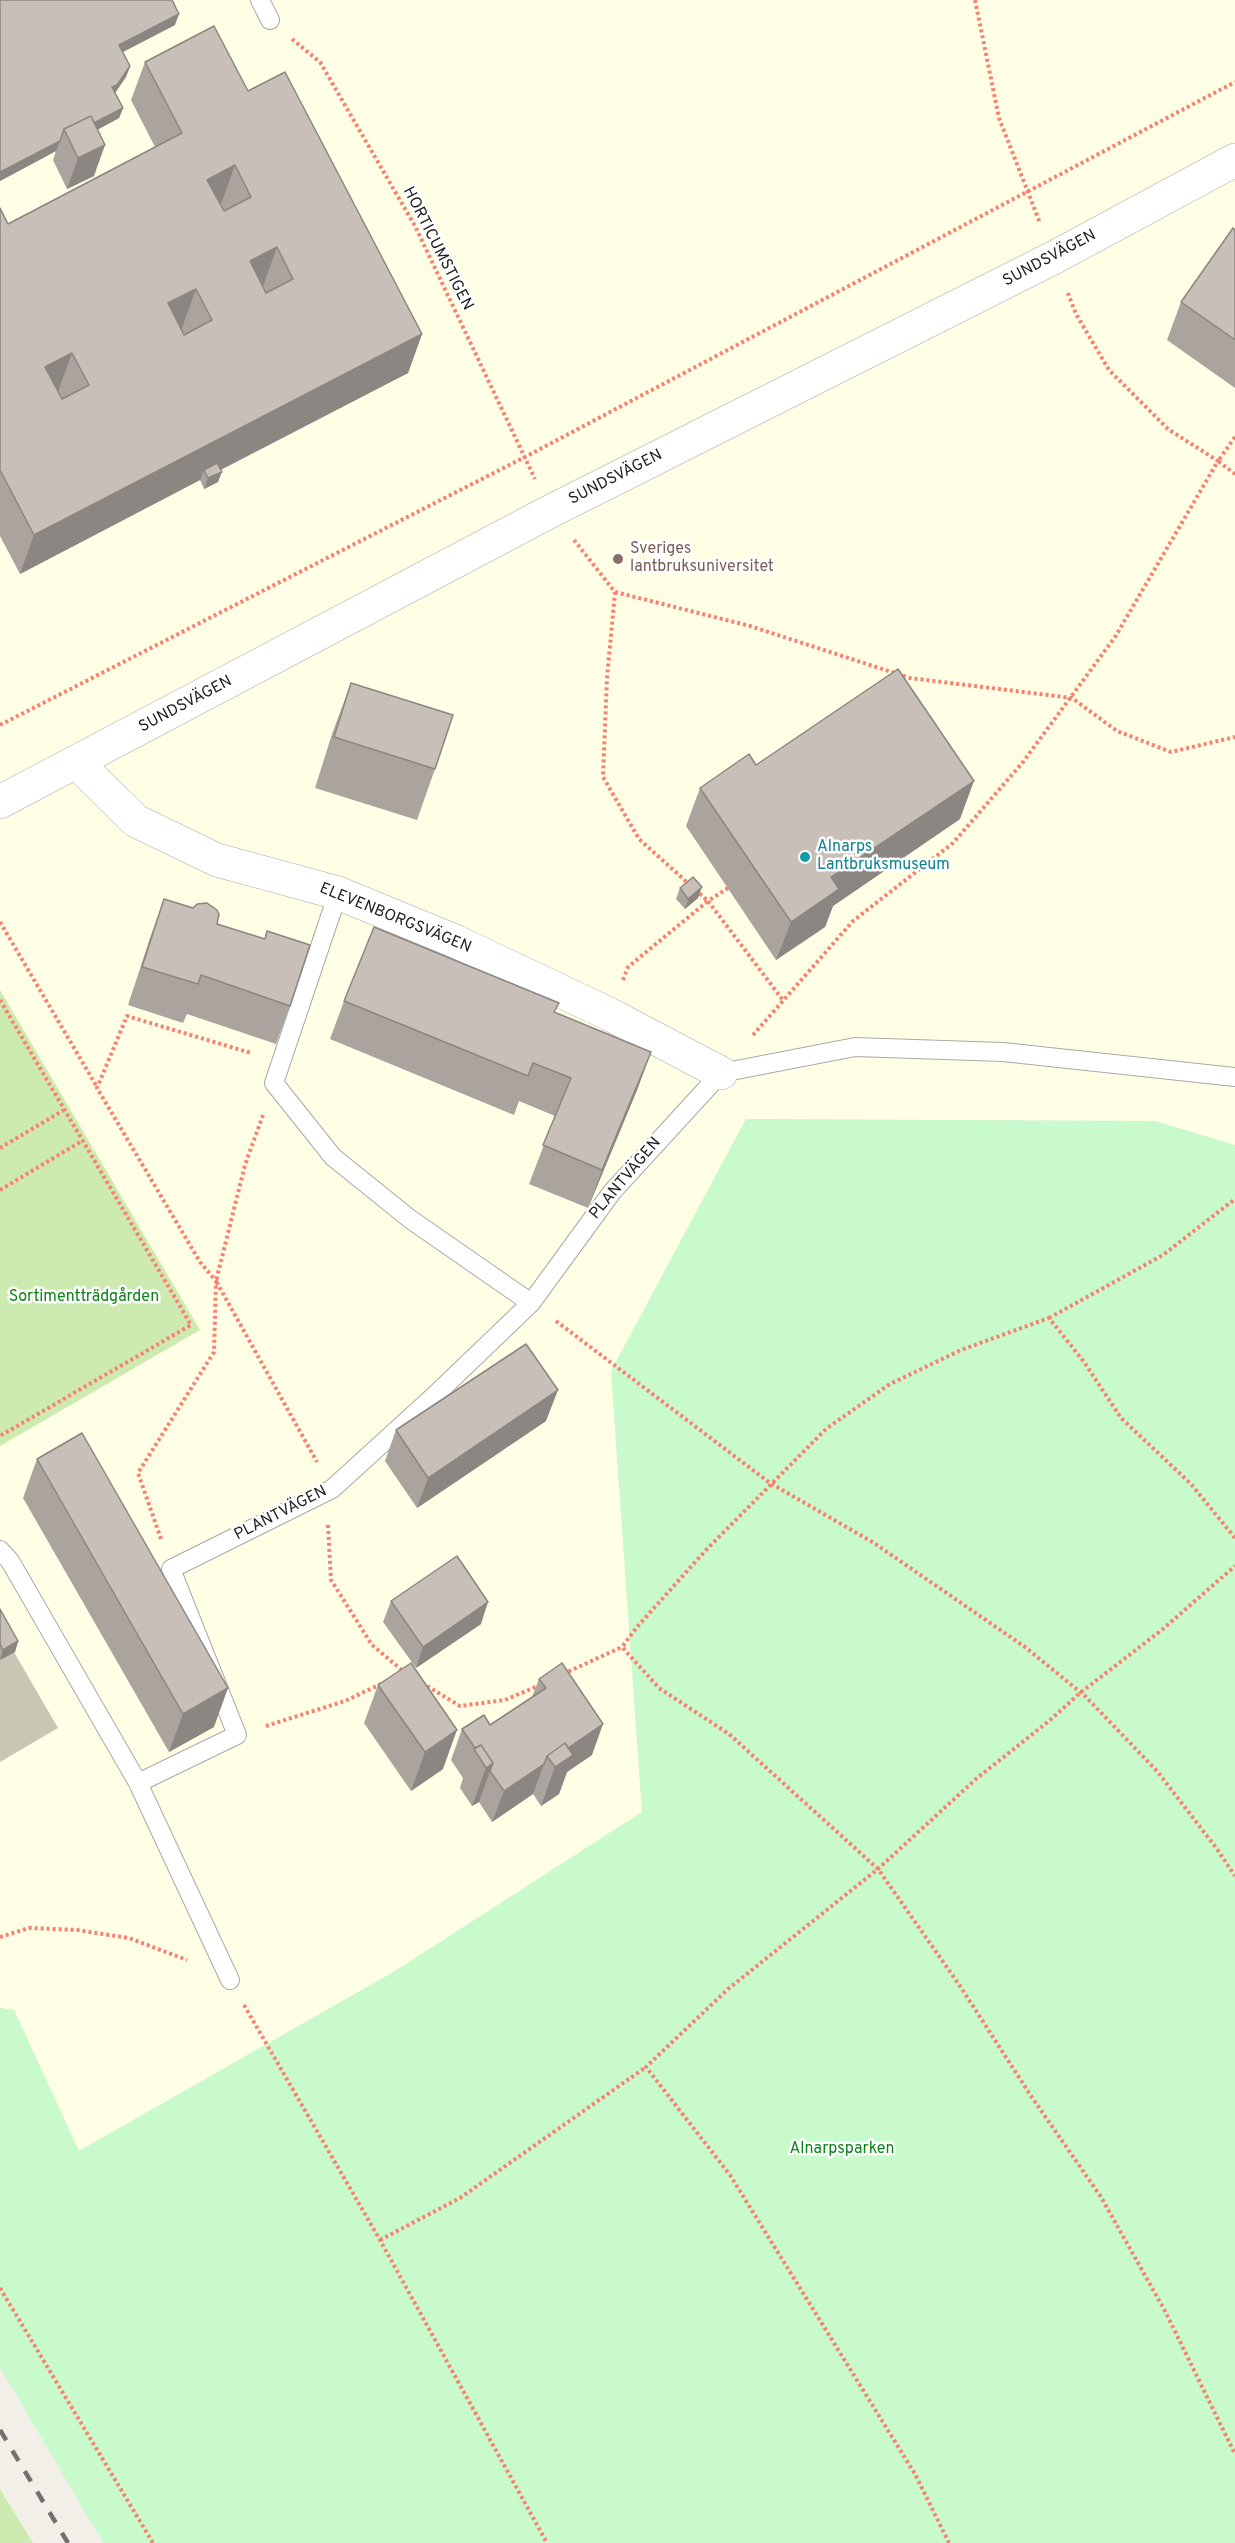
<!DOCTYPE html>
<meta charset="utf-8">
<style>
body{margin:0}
canvas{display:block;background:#f2efe9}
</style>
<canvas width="1235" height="2543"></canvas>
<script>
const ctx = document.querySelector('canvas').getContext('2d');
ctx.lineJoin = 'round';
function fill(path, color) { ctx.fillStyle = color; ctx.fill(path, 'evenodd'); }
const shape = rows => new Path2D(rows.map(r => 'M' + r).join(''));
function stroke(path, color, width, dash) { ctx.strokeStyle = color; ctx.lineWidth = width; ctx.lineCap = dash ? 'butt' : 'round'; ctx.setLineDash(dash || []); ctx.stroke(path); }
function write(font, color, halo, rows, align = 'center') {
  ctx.font = font + ' Overpass,sans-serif'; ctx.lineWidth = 5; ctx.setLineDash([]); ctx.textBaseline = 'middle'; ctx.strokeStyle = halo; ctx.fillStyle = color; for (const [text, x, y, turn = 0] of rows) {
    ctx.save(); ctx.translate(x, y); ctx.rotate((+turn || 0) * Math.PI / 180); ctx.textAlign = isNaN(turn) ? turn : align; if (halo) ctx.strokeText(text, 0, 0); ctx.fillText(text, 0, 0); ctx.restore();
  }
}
const education = shape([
 [0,0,1235,0,1235,1145,1155,1121,746,1119,611,1371,642,1812,395,1971,79,2151,14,2010,0,2008]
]);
const construction = shape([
 [0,1628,58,1728,0,1762]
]);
const grass = shape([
 [0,990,200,1330,0,1446],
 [0,2489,33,2543,0,2543]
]);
const park = shape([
 [746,1119,1155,1121,1235,1145,1235,2543,103,2543,0,2367,0,2008,14,2010,79,2151,395,1971,642,1812,611,1371]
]);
const path = shape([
 [975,0,999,118,1040,223],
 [292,39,320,62,415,226,535,479],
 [1235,437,1218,461,1235,474],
 [574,540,615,592,607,678,603,777,639,839,690,885],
 [615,592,750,626,910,678,1072,698,1117,731,1171,752,1235,737],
 [0,725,525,457,1235,82],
 [728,888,708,901,782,999],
 [0,922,97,1087],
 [623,980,628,967,708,901,698,892],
 [0,1000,191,1325,0,1436],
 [753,1035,853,921,953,843,1023,762,1115,637,1218,461,1168,429,1109,370,1076,314,1067,291],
 [263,1115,245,1165,216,1281,317,1462],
 [0,1148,64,1110],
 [0,1190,82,1141],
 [1049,1318,1163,1255,1235,1199],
 [556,1321,770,1483,874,1543,1025,1647,1085,1696,1157,1771,1217,1849,1235,1876],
 [328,1525,331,1580,372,1645,403,1671],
 [1235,1538,1191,1484,1121,1418,1084,1362,1049,1318,961,1350,890,1384,826,1429,706,1550,637,1627,622,1647,659,1688,729,1734,878,1869,960,1986,1031,2096,1101,2197,1165,2311,1235,2454],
 [161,1539,138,1473,214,1352,216,1281,200,1262,97,1088,127,1016,251,1053],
 [563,1674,622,1647],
 [422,1683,460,1706,505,1700,540,1685],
 [266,1726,345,1701,383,1683],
 [0,1937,29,1928,77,1930,129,1938,187,1960],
 [244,2005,380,2240,547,2543],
 [380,2240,460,2198,646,2067],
 [0,2288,153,2543],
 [949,2543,915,2474,730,2175,646,2067,728,1989,878,1869,976,1779,1049,1721,1080,1693,1163,1629,1235,1566]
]);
const lane = shape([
 [260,0,270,20],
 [338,893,274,1083,333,1157,410,1219,531,1303],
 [0,1550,10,1561,138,1783],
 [230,1980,138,1783,237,1735,171,1569,332,1489,433,1397,531,1303,612,1192,721,1073,855,1047,1003,1052,1235,1077]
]);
const street = shape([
 [77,763,136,821,217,860,338,893,457,942,609,1014,721,1073],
 [0,802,551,511,1055,257,1235,160]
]);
const rail = shape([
 [0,2430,68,2543]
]);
const wall = shape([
 [0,0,175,25,123,52,130,66,126,77,115,92,123,108,119,118,97,130,94,176,67,189,53,160,56,151,0,181],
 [145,62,248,91,422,334,408,373,221,470,218,482,204,489,200,480,20,574,0,536,0,208,8,224,155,147,131,100],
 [1235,230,1235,388,1167,340,1181,302],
 [351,683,435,769,417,820,315,788,332,734],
 [756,765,960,819,833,906,825,927,776,960,686,826,700,788],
 [680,888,698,898,685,909,676,899],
 [164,899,193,908,217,924,290,1006,276,1044,187,1014,183,1023,128,1005,150,938],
 [344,1001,555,1013,651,1052,637,1090,588,1208,529,1184,555,1116,519,1101,514,1115,330,1039],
 [546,1421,417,1508,385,1461,396,1430],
 [37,1459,214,1727,169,1752,23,1498],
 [391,1601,481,1624,416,1668,383,1622],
 [0,1609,18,1641,15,1652,0,1660],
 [539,1679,592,1755,567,1772,559,1794,541,1806,533,1794,492,1822,479,1802,472,1806,460,1788,463,1778,451,1760,462,1729,490,1725,532,1697],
 [378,1685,443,1769,411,1791,364,1723]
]);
const shadedWall = shape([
 [179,14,175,25,115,56,119,45],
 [130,66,126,77,113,96,112,87],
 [123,108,119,118,71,144,68,136],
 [60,141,56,151,0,181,0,172],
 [105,145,94,176,67,189,78,158],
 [235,165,221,204,193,218,207,180],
 [277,247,263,286,250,261],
 [196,289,182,328,154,342,168,303],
 [422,334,408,373,208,476,204,470,200,480,20,574,34,535],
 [72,353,58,392,31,406,45,367],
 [222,472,218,482,204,489,208,478],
 [974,781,960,819,833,906,825,927,776,960,791,922,831,877],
 [702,887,698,898,685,909,688,899],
 [651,1052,637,1090,588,1208,602,1170],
 [558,1390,546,1421,417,1508,428,1478],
 [488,1602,481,1624,416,1668,423,1647],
 [18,1641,15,1652,0,1660,3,1650],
 [228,1688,214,1727,169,1752,183,1714],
 [603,1724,592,1755,567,1772,559,1794,541,1806,555,1767,550,1760],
 [457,1730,443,1769,411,1791,425,1752],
 [493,1763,479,1802,472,1806,486,1768],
 [544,1764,533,1794,492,1822,504,1791]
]);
const building = shape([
 [0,0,172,0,179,14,119,45,130,66,117,85,112,87,123,108,94,123,91,116,64,129,60,141,0,172,0,0],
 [214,26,248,91,285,72,422,334,34,535,0,470,0,208,8,224,182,133,145,62,214,26],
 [235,165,251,197,224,211,207,180,235,165],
 [277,247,293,279,266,293,250,261,277,247],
 [196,289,212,320,184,335,168,303,196,289],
 [72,353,89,385,62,399,45,367,72,353],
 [91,116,105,145,78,158,64,129,91,116],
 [1233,228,1235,230,1235,340,1181,302,1233,228],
 [217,463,222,472,208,478,204,470,217,463],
 [898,669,974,781,831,877,839,889,791,922,700,788,749,754,756,765,898,669],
 [351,683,453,715,435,769,334,737,351,683],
 [693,877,702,887,688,899,680,888,693,877],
 [164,899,193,908,197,904,207,903,217,910,219,914,217,924,265,939,267,931,310,945,290,1006,201,975,198,984,142,967,164,899],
 [374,927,559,1003,554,1012,651,1052,602,1170,543,1145,571,1078,533,1063,528,1076,344,1001,374,927],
 [526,1344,558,1390,428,1478,396,1430,526,1344],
 [82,1433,228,1688,183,1714,37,1459,82,1433],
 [457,1556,488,1602,423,1647,391,1601,457,1556],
 [0,1609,18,1641,3,1650,0,1644,0,1609],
 [411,1663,457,1730,425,1752,378,1685,411,1663],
 [562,1663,603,1724,568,1748,565,1743,547,1756,544,1764,504,1791,490,1771,493,1763,481,1745,475,1748,462,1729,484,1715,490,1725,546,1688,539,1679,562,1663],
 [565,1743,573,1755,555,1767,547,1756,565,1743],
 [481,1745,493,1763,486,1768,474,1749,481,1745]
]);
const markers = [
 [618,559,6,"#8d6e63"],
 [805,857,6,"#0f9aa8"]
];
const streetNames = [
 ["HORTICUMSTIGEN",437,249,63],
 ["SUNDSVÄGEN",1050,259,-28],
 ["SUNDSVÄGEN",616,478,-27],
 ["SUNDSVÄGEN",186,705,-28],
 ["ELEVENBORGSVÄGEN",395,919,22],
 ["PLANTVÄGEN",626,1179,-50],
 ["PLANTVÄGEN",281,1514,-27]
];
const educationNames = [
 ["Sveriges",630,550],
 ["lantbruksuniversitet",630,568]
];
const cultureNames = [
 ["Alnarps",817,848],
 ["Lantbruksmuseum",817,866]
];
const parkNames = [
 ["Sortimentträdgården",84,1298],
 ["Alnarpsparken",842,2150]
];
fill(education, '#ffffe5');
fill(construction, '#c7c7b4');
fill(grass, '#cdebb0');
fill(park, '#c8facc');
stroke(lane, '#a9a9a9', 20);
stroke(street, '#a9a9a9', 34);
stroke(path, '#fa8072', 4, [3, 3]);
stroke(lane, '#fff', 18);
stroke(street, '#fff', 33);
stroke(rail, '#707070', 4.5, [12, 12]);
fill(wall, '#aba49e');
fill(shadedWall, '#8b8681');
fill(building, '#c7bfb8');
stroke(building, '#8b8681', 1.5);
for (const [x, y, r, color] of markers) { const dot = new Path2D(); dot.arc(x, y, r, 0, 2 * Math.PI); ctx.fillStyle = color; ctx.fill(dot); stroke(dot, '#fff', 2); }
write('16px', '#222', '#fff', streetNames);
write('16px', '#785e54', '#fff', educationNames, 'left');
write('16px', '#0d838f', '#fff', cultureNames, 'left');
write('16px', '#0c8416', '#fff', parkNames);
</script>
